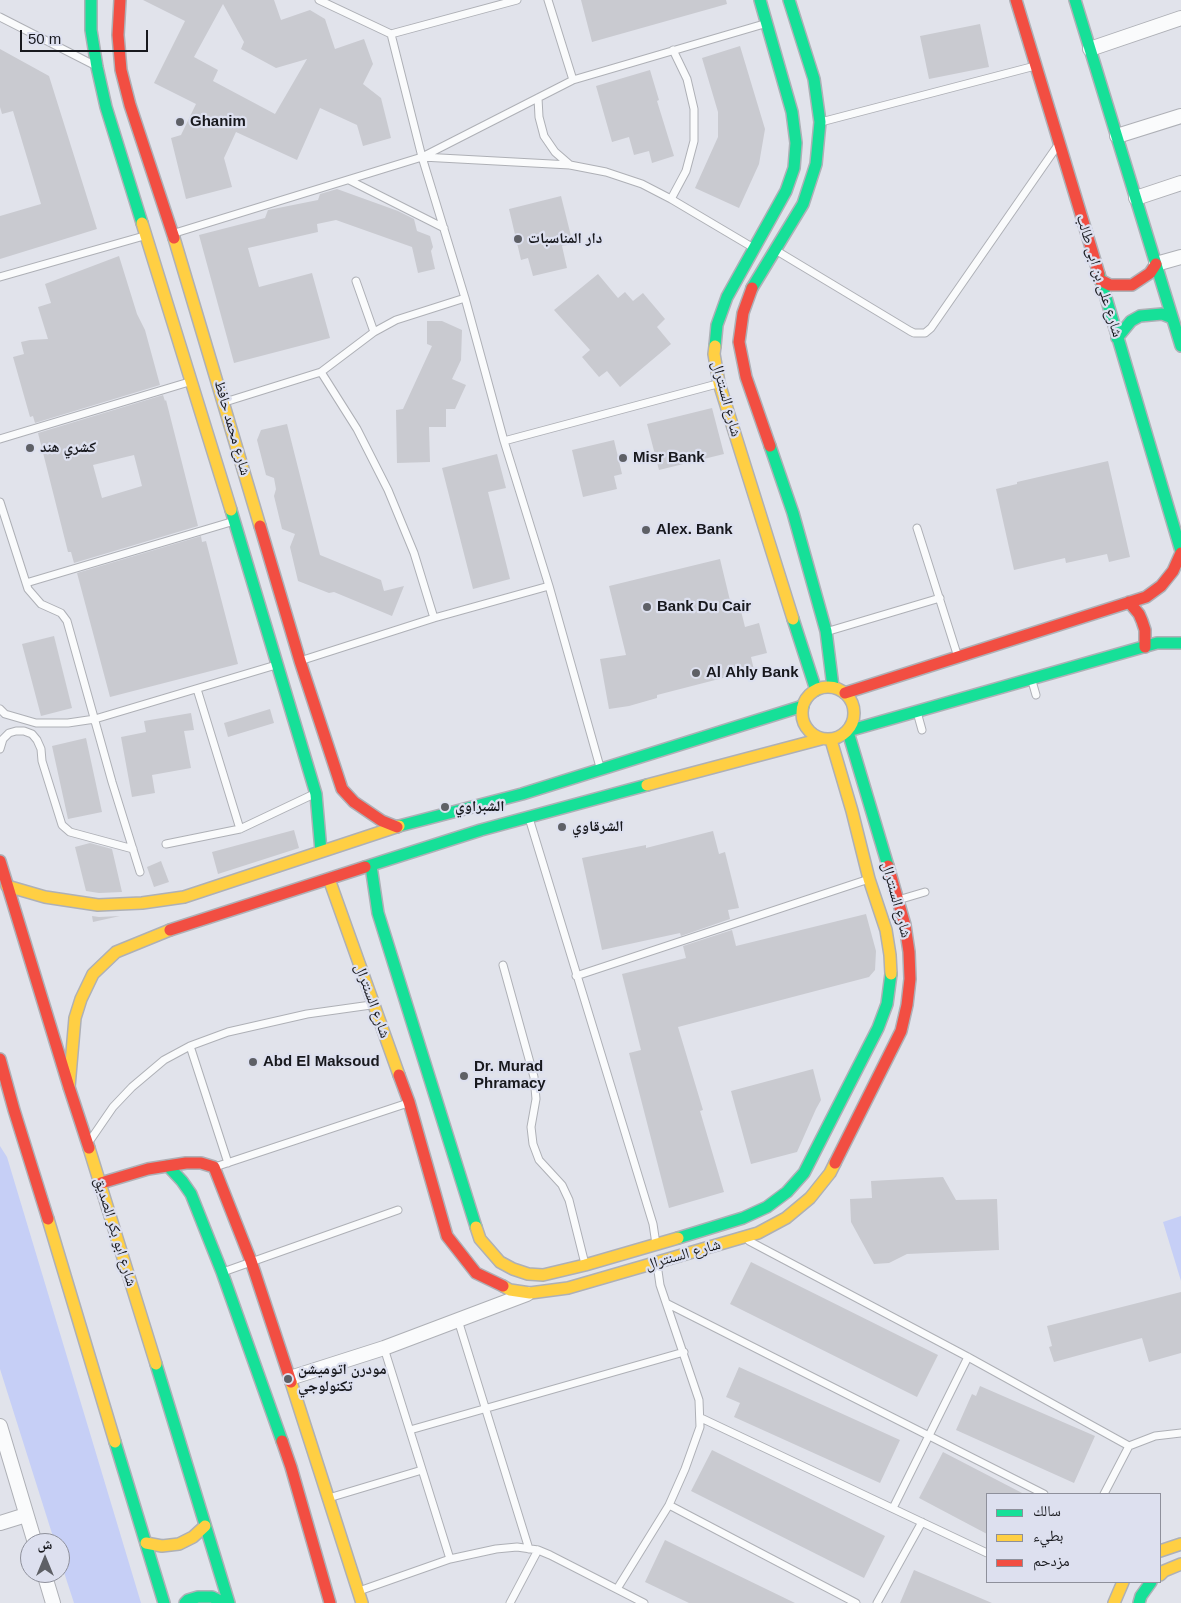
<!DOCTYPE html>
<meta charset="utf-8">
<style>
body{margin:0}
#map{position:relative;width:1181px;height:1603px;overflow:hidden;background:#e1e3eb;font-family:Arial,"Noto Naskh Arabic",sans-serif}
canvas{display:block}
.legend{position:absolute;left:986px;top:1493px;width:175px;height:90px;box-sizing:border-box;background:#dde0ef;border:1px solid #8e909b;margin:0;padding:6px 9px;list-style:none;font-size:15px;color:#18191e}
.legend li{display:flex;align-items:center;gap:10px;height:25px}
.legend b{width:25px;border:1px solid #8e909b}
.north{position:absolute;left:20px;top:1533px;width:50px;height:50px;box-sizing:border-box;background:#dde0ef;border:1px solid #8e909b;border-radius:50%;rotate:0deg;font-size:14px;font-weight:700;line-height:20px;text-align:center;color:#18191e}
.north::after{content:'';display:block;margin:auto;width:18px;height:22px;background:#5e6066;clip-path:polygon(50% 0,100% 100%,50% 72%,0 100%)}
.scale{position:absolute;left:20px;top:30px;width:128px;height:22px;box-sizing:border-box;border:2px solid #18191e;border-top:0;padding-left:6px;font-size:15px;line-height:18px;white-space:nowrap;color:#18191e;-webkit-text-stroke:4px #dde0ef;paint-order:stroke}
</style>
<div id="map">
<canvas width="1181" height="1603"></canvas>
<ul class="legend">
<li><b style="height:6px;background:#16e098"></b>سالك</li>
<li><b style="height:6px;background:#ffcf43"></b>بطيء</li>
<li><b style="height:6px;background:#f24e42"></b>مزدحم</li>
</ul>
<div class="north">ش</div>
<div class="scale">50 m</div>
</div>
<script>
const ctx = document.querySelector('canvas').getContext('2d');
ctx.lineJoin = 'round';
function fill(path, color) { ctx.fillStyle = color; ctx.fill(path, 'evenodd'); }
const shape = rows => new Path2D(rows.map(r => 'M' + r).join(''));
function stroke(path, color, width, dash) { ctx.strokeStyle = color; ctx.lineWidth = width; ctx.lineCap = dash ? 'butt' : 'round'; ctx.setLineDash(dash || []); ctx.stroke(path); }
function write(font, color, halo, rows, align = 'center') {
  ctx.font = font + ' Arial,"Noto Naskh Arabic",sans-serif'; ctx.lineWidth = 4.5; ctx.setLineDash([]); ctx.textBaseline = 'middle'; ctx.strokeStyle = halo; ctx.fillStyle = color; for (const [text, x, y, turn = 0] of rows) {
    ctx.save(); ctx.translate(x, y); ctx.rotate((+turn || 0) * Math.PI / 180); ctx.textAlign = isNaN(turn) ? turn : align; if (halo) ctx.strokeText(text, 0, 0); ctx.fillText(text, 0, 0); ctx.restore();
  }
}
const green = shape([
 [0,1146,7,1157,141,1603,74,1603,60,1560,60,1543,55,1543,0,1369],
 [1181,1216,1181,1281,1163,1222]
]);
const building = shape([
 [143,0,274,0,281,20,310,10,325,19,335,49,364,39,373,64,363,84,381,98,391,138,363,146,357,125,320,108,297,160,236,132,224,158,232,187,186,199,171,138,181,135,196,104,154,83,185,21],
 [223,4,244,42,241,49,276,68,307,59,275,114,213,81,218,70,194,57],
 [581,0,726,0,727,4,592,42],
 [980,24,989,67,929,79,920,36],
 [740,46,765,129,759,164,739,208,695,188,718,137,718,112,702,58],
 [0,49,49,76,97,229,0,259,0,216,41,204,13,111,2,114,0,107],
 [650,70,659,100,657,101,674,156,652,163,649,151,634,155,629,137,612,142,596,86],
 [337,189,398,211,414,219,417,231,430,236,433,247,431,251,435,269,418,273,412,247,336,220,317,224,318,232,248,248,259,287,312,273,330,338,234,363,199,235,265,218,268,210,318,200,320,194],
 [561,196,573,244,562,246,567,268,533,276,528,258,521,260,509,209],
 [119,256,137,314,145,330,160,385,35,423,33,416,30,417,13,357,24,354,21,342,30,340,48,339,38,307,51,303,45,284],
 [598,274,618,298,625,292,633,301,643,293,665,319,657,327,671,344,620,387,607,371,599,377,582,357,590,350,554,310],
 [427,321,442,321,462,330,461,360,452,379,466,385,455,409,446,409,446,427,429,427,430,462,397,463,396,410,403,409,432,346,427,344],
 [163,395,165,401,166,400,198,526,74,563,71,552,68,552,38,433],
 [134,455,142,486,102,498,93,465],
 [712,408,724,454,659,470,647,424],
 [287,424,320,555,381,580,384,591,404,586,392,616,334,592,329,593,298,581,290,547,295,534,282,529,274,496,276,489,274,478,266,475,257,440,261,430],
 [614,440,622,474,614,476,617,489,583,497,572,450],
 [497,454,506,488,488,492,510,579,473,589,442,468],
 [1108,461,1130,557,1109,562,1107,554,1066,563,1065,558,1014,570,996,489,1017,484,1017,482],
 [201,536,202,542,206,541,238,664,110,697,77,573],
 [720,559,733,613,741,611,745,627,759,623,767,653,751,657,754,670,657,695,657,698,629,706,609,709,600,659,626,655,609,586],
 [54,636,72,708,41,716,22,644],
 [270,709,274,723,228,737,224,723],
 [191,713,194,730,184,731,191,768,152,775,155,793,132,797,121,737,146,732,144,721],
 [86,738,102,812,68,819,52,746],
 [294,830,299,848,218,874,212,852],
 [713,831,719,854,725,852,739,908,728,910,730,919,681,936,680,933,602,950,582,858,646,845,646,848],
 [90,843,112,849,122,892,99,893,86,891,75,847],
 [161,861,169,882,154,887,147,867],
 [866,914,876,951,875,970,869,977,678,1027,703,1110,700,1111,724,1192,669,1208,629,1053,641,1050,622,974,686,958,683,946,732,930,736,946],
 [92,916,99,917,120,916,93,922],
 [813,1069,821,1100,816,1109,797,1152,751,1164,731,1091],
 [943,1177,956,1200,997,1199,999,1250,907,1254,889,1263,874,1264,851,1222,850,1199,872,1198,871,1181],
 [751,1262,938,1355,917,1397,730,1304],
 [1181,1292,1181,1353,1149,1362,1142,1338,1054,1362,1049,1347,1052,1346,1047,1326],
 [739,1367,900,1440,880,1483,734,1417,740,1403,726,1397],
 [980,1386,1095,1436,1074,1483,956,1430,972,1394,976,1396],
 [712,1450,885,1536,864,1578,691,1491],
 [943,1452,1024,1494,987,1494,987,1534,919,1498],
 [665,1540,795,1603,689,1603,645,1582],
 [914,1570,992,1603,900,1603]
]);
const lane = shape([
 [319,0,391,34,422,157,465,298,504,441,549,586,600,767],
 [548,0,573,80],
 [0,17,94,65],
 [391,34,517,0],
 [538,98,539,117,544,136,555,152,570,165],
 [821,122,1035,66],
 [422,157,570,165,606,172,642,184,671,199,752,247],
 [349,180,444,228],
 [671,199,686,171,694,141,694,109,687,79,673,50],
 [175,233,422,157,573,80,764,24],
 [777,251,910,331,914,333,925,333,931,328,1058,145],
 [0,277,144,236],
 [356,281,374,332],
 [321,372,357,429,388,490,414,553,434,618],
 [225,402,321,372,374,332,396,320,465,298],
 [0,439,189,382],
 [504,441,717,384],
 [0,502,28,589,41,604,61,613,67,621,112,782,140,872],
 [917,528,957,654],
 [26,583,231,522],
 [829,631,940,598],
 [303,660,434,618,549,586],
 [1032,681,1036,695],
 [0,709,5,714,36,723,68,723,95,719,276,665],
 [917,712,922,730],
 [0,749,3,739,9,733,16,731,24,731,32,734,37,740,41,749,42,761,62,825,70,832,133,849],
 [529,818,653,1224,656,1244],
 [240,829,314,794],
 [166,844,240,829,197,689],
 [898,900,925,892],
 [503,965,534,1077,536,1099,531,1127,533,1144,539,1160,562,1185,569,1200,585,1264],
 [576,976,866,880],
 [190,1046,228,1163],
 [91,1139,113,1107,132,1087,164,1060,190,1046,228,1032,307,1014,371,1005],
 [215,1167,408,1103],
 [749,1241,968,1357,1129,1446],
 [223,1272,398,1210],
 [668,1304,1044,1494],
 [458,1320,529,1549],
 [384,1348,450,1559],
 [701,1418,987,1553],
 [410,1430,684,1352],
 [1104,1494,1129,1446,1155,1436,1181,1433],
 [332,1497,422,1470],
 [669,1505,856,1603],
 [893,1508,968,1357],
 [617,1589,669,1505,685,1469,700,1427,699,1400,660,1285,657,1264],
 [359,1591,450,1559,496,1549,517,1547,538,1550,550,1555,644,1603],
 [510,1603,538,1550],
 [877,1603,922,1522]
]);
const street = shape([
 [1090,49,1181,18],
 [1117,136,1181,116],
 [1136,198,1181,183],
 [1156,264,1181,257],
 [290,1378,384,1348,527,1294],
 [0,1426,35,1543],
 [0,1523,26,1515],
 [44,1573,53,1603]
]);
const fast = shape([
 [91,0,91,30,97,67,106,107,142,223],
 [1075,0,1181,346],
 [1099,274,1181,551],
 [752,288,803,204,816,164,820,122,814,79,789,0],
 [1117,338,1131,321,1140,316,1162,314,1172,318],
 [715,346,717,325,727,297,786,191,794,168,796,143,792,112,760,0],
 [770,446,793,513,826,631,833,687],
 [231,510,316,794,321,851],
 [793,619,816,690],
 [848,731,1157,643,1181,643],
 [848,732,888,866],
 [399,826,522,794,803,706],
 [371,866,378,913,476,1227],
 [365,867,481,830,647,785],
 [168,1166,182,1181,191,1194,222,1272,282,1441],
 [678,1238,743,1218,767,1207,787,1192,804,1173,878,1028,887,1004,891,974],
 [156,1364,229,1603],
 [115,1442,164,1603],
 [185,1603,188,1600,198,1597,212,1597,224,1603],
 [1139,1603,1141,1596,1151,1582]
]);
const slow = shape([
 [142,223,231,510],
 [174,238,260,526],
 [715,346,714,354,719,383,793,619],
 '802 713a26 26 0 1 1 52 0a26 26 0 1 1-52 0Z',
 [831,740,852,811,869,879,886,930,890,955,891,974],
 [647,785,821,739],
 [329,879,399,1075],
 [7,886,45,897,98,905,142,903,184,897,399,826],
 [69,1087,75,1018,81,999,93,974,116,952,170,930],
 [89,1148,156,1364],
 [48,1219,115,1442],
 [476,1227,480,1239,500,1262,513,1269,528,1274,543,1275,585,1265,678,1238],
 [503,1286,510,1290,530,1293,568,1288,758,1233,786,1218,810,1198,830,1173,835,1163],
 [291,1382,362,1603],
 [146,1543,162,1546,179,1544,193,1537,205,1526],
 [1160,1551,1181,1544],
 [1160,1575,1164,1571,1181,1564],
 [1114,1603,1123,1582]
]);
const jam = shape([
 [120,0,118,35,121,70,130,105,174,238],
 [1016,0,1099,274],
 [1100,280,1110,285,1132,285,1150,273,1156,264],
 [752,288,743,313,739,342,746,377,770,446],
 [260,526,300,661,342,789,354,802,382,821,397,827],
 [1129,602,1139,614,1142,621,1145,630,1145,647],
 [845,693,1146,597,1161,586,1173,571,1181,553],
 [0,861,69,1087,89,1148],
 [170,930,365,867],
 [0,1059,14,1110,48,1219],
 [399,1075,409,1102,447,1236,476,1273,503,1286],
 [835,1163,901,1031,907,1005,910,979,909,952,905,925,888,866],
 [101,1183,148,1169,186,1163,201,1163,214,1167,251,1261,291,1382],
 [282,1441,291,1467,330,1603]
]);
const markers = [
 [180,122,5,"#5e6066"],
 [518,239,5,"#5e6066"],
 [30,448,5,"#5e6066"],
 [623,458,5,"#5e6066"],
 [646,530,5,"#5e6066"],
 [647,607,5,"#5e6066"],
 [696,673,5,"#5e6066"],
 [445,807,5,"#5e6066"],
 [562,827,5,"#5e6066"],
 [253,1062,5,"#5e6066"],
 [464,1076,5,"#5e6066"],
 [288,1379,5,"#5e6066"]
];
const poiNames = [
 ["Ghanim",190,122],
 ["دار المناسبات",528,239],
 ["كشري هند",40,448],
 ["Misr Bank",633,458],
 ["Alex. Bank",656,530],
 ["Bank Du Cair",657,607],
 ["Al Ahly Bank",706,673],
 ["الشبراوي",455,807],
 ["الشرقاوي",572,827],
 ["Abd El Maksoud",263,1062],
 ["Dr. Murad",474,1067],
 ["Phramacy",474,1084],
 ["مودرن اتوميشن",298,1370],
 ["تكنولوجي",298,1387]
];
const streetNames = [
 ["شارع على بن ابى طالب",1099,276,73],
 ["شارع السنترال",726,399,75],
 ["شارع محمد حافظ",232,428,74],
 ["شارع السنترال",896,900,75],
 ["شارع السنترال",372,1001,70],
 ["شارع ابو بكر الصديق",115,1232,73],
 ["شارع السنترال",683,1255,-16]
];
fill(green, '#c6cff6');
fill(building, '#c9cad0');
stroke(lane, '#aeb0b6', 9);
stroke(street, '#aeb0b6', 16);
stroke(fast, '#aeb0b6', 14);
stroke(slow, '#aeb0b6', 14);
stroke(jam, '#aeb0b6', 14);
stroke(lane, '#fafbfc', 7);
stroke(street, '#fafbfc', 14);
stroke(fast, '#16e098', 11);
stroke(slow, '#ffcf43', 11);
stroke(jam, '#f24e42', 11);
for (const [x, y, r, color] of markers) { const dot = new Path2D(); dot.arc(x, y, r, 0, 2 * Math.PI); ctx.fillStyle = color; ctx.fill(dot); stroke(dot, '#dde0ef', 2); }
write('bold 15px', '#18191e', '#dde0ef', poiNames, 'left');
write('15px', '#18191e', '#dde0ef', streetNames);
</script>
